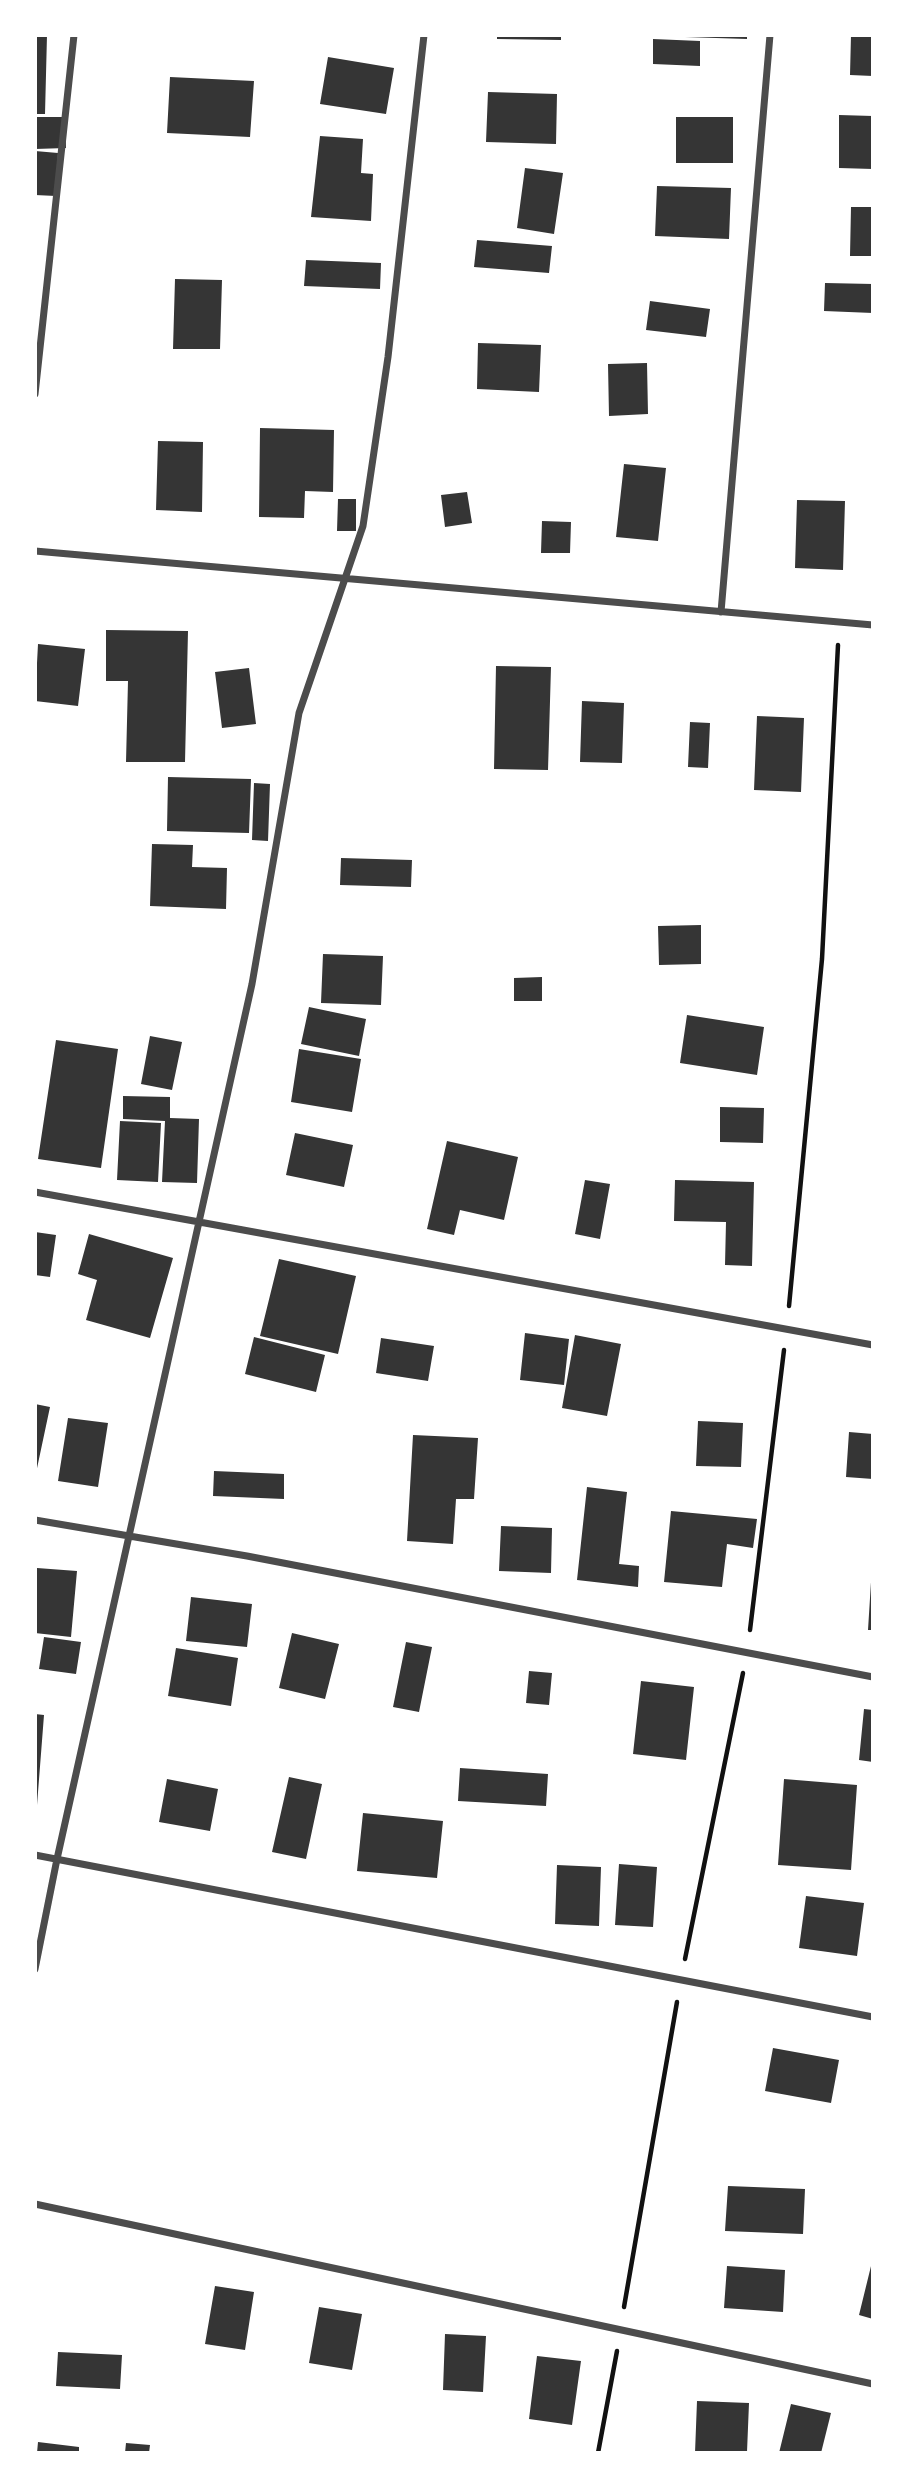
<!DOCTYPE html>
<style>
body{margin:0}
#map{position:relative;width:908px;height:2488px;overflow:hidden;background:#fff;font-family:Karla,sans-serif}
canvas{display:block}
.frame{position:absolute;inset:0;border:37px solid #fff;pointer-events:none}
</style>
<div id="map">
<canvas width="908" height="2488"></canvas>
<div class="frame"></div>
</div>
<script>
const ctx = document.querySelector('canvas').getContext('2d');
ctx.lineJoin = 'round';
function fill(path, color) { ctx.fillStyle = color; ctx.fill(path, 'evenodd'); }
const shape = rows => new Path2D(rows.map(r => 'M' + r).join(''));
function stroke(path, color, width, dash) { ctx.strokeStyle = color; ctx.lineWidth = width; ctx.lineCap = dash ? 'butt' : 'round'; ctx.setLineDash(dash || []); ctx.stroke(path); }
const building = shape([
 [35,35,47,35,45,114,35,114],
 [497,35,561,35,561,40,497,39],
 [685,35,747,35,747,39,685,37],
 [851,35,873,35,873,76,850,75],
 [653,39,700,41,700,66,653,64],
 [328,57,394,68,386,114,320,104],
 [170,77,254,81,250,137,167,133],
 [488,92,557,94,556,144,486,142],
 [839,115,873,116,873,169,839,168],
 [35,117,65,117,66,148,35,149],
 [676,117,733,117,733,163,676,163],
 [320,136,363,139,361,173,373,174,371,221,311,217],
 [35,151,58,153,56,196,35,195],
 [525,168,563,173,554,234,517,228],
 [657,186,731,188,729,239,655,236],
 [851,207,873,207,873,256,850,256],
 [477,240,552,246,549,273,474,267],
 [306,260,381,263,380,289,304,286],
 [175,279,222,280,220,349,173,349],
 [825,283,873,284,873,313,824,311],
 [650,301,710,309,706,337,646,330],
 [478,343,541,345,539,392,477,389],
 [647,363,648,414,609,416,608,364],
 [260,428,334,430,333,492,305,491,304,518,259,517],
 [158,441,203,442,202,512,156,510],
 [624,464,666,468,658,541,616,537],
 [467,492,472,523,445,527,441,495],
 [338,499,356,499,356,531,337,531],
 [797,500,845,501,843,570,795,568],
 [542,521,571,522,570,553,541,553],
 [106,630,188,631,185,762,126,762,128,681,106,681],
 [38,644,85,649,78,706,35,701],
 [496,666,551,667,548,770,494,769],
 [249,668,256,724,222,728,215,672],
 [582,701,624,703,622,763,580,762],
 [757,716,804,718,801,792,754,790],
 [690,722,710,723,708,768,688,767],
 [168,777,251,779,249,833,167,831],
 [254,783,270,784,268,841,252,840],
 [152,844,193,845,192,867,227,868,226,909,150,906],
 [341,858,412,860,411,887,340,885],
 [701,925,701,964,659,965,658,926],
 [323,954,383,956,381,1005,321,1003],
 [542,977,542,1001,514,1001,514,978],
 [309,1007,366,1019,359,1056,301,1044],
 [687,1015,764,1027,757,1075,680,1063],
 [150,1036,182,1042,172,1090,141,1084],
 [56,1040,118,1049,101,1168,38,1159],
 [299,1049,361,1059,352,1112,291,1102],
 [123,1096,170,1097,170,1118,199,1119,197,1183,162,1182,165,1121,123,1119],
 [720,1107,764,1108,763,1143,720,1142],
 [120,1121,161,1123,158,1182,117,1180],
 [295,1133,353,1145,344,1187,286,1175],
 [447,1141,518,1157,504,1220,460,1210,454,1235,427,1229],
 [585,1180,610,1184,600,1239,575,1234],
 [675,1180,754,1182,752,1266,725,1265,726,1222,674,1221],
 [35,1232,56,1235,50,1277,35,1275],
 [89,1234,173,1258,150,1338,86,1320,97,1280,78,1274],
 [279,1259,356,1276,338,1354,260,1336],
 [525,1333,569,1339,564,1385,520,1380],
 [575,1335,621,1344,607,1416,562,1408],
 [254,1337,325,1355,316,1392,245,1374],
 [381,1338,434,1346,428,1381,376,1373],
 [35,1404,50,1407,36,1473,35,1473],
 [68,1418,108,1423,98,1487,58,1481],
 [698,1421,743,1423,741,1467,696,1466],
 [849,1432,873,1434,873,1479,846,1477],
 [413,1435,478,1438,474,1499,456,1499,453,1544,407,1541],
 [214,1471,284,1474,284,1499,213,1496],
 [587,1487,627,1492,619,1564,639,1566,638,1587,577,1580],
 [671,1511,757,1519,753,1548,727,1544,722,1587,664,1582],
 [501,1526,552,1528,551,1573,499,1571],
 [37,1568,77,1571,71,1637,35,1633],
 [871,1582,873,1582,873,1630,868,1630],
 [191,1597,252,1604,247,1647,186,1641],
 [292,1633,339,1644,325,1699,279,1688],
 [44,1637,81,1642,76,1674,39,1669],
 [406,1642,432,1647,419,1712,393,1707],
 [176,1648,238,1658,231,1706,168,1696],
 [529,1671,552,1673,549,1705,526,1703],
 [641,1681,694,1687,686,1760,633,1754],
 [864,1709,873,1710,873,1762,859,1760],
 [35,1714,44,1715,37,1805,35,1805],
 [460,1768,548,1774,546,1806,458,1801],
 [289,1777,322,1784,306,1859,272,1852],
 [167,1779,218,1789,210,1831,159,1822],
 [784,1779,857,1785,851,1870,778,1865],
 [363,1813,443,1821,437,1878,357,1871],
 [619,1864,657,1867,653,1927,615,1925],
 [557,1865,601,1867,599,1926,555,1924],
 [806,1896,864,1903,857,1956,799,1948],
 [773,2048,839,2060,831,2103,765,2091],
 [728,2186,805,2189,803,2234,725,2231],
 [872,2262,873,2262,873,2319,859,2315],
 [727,2266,785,2270,783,2312,724,2308],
 [215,2286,254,2292,245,2350,205,2344],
 [319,2307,362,2314,352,2370,309,2363],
 [445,2334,486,2336,483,2392,443,2390],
 [58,2352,122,2355,120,2389,56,2386],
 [537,2356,581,2361,572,2425,529,2419],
 [697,2401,749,2403,747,2452,695,2453],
 [791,2404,831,2413,821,2453,779,2453],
 [38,2442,79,2447,79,2453,37,2453],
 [126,2443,150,2445,149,2453,125,2453]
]);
const path = shape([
 [789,1306,822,959,838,645],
 [750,1630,784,1350],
 [685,1959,743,1673],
 [624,2307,677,2002],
 [598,2453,617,2351]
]);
const minor = shape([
 [35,394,74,35],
 [35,551,873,625],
 [721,612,770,35],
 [35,1192,873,1345],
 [35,1520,247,1556,873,1677],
 [35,1855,873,2017],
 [35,1969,57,1859,252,984,299,713,363,526,388,357,424,35],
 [35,2204,873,2384]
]);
fill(building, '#353535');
stroke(path, '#111', 4.5);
stroke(minor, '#4c4c4c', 7);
</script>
